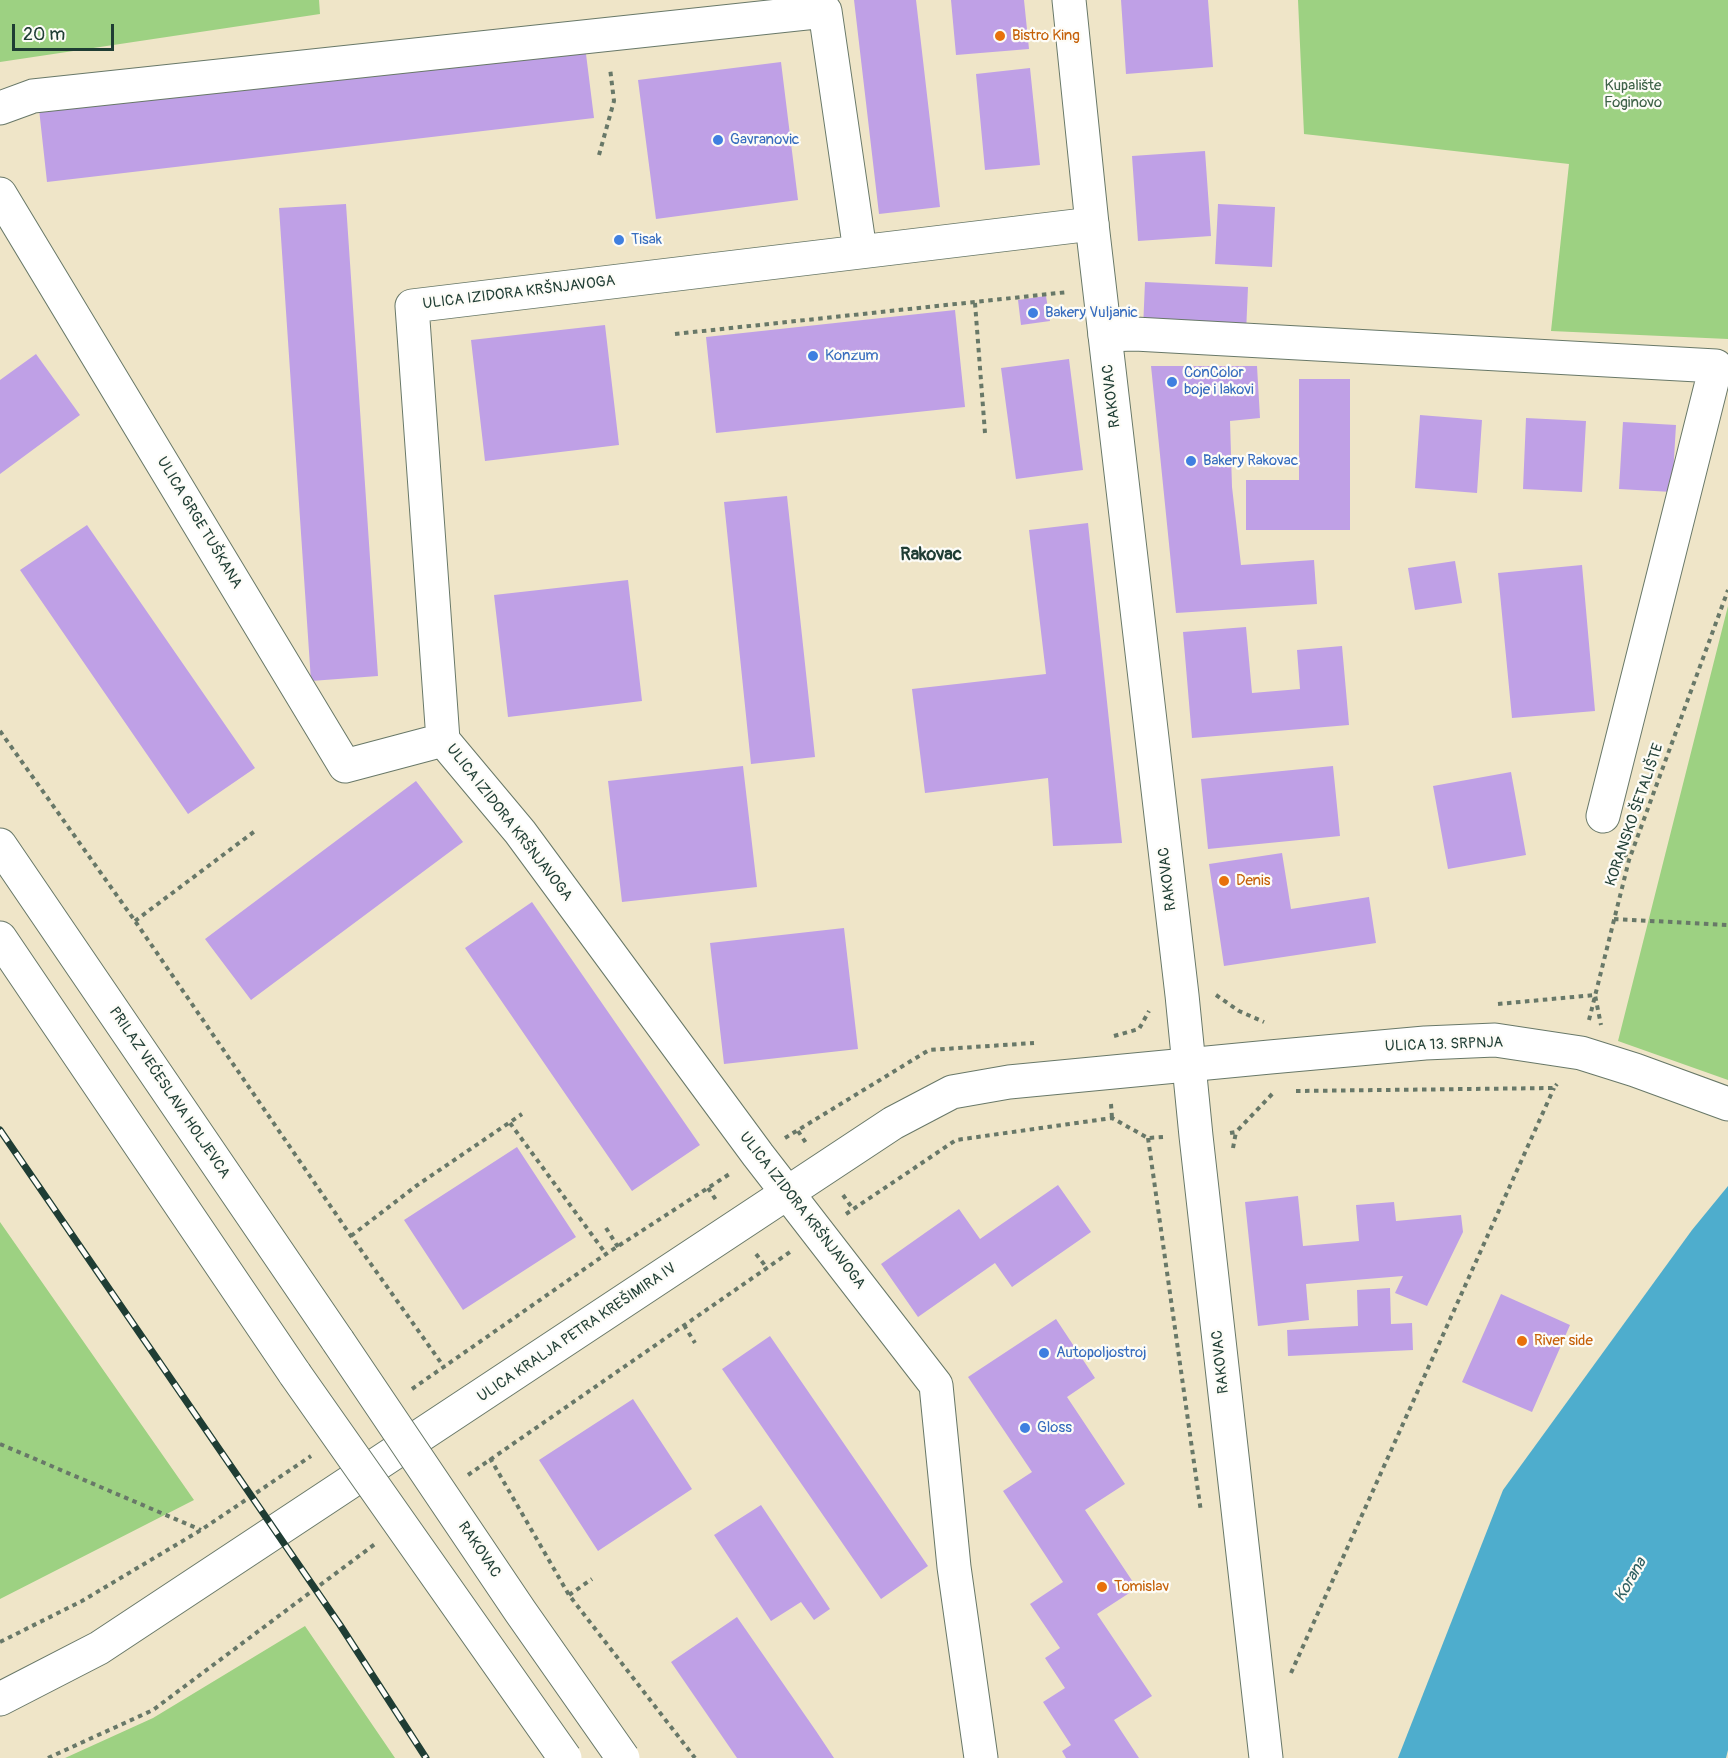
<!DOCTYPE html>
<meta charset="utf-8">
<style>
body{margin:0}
#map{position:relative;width:1728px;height:1758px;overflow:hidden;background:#efe5c8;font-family:Pangolin,sans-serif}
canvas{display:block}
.scale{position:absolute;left:12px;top:24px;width:102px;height:27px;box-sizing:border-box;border:3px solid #1f3d34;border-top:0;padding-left:8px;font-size:18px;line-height:21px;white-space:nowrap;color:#1f3d34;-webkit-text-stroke:4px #fdfcf7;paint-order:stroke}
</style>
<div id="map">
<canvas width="1728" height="1758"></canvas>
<div class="scale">20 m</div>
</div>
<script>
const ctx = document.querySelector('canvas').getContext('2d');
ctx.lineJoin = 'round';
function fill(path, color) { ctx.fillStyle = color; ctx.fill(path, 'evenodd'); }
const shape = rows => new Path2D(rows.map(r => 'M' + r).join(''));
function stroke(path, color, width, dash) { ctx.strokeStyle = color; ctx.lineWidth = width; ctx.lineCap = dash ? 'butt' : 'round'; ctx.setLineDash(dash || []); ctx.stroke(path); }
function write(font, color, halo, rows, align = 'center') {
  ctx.font = font + ' Pangolin,sans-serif'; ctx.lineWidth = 4.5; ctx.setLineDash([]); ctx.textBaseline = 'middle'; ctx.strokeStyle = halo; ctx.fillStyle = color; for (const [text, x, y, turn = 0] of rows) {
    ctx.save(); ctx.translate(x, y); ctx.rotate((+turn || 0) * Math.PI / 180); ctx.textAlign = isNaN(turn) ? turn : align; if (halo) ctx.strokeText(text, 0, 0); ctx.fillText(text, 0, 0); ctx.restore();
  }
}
const green = shape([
 [0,0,319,0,320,14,0,62],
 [1298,0,1728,0,1728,339,1551,331,1569,164,1304,134],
 [1728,606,1728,1080,1618,1041],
 [0,1222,194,1500,0,1599],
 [305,1626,395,1758,65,1758,153,1718]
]);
const water = shape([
 [1728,1186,1728,1750,1726,1758,1398,1758,1503,1490,1692,1230]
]);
const building = shape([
 [854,0,916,0,940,207,879,214],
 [951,0,1024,0,1029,49,956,55],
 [1121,0,1208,0,1213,67,1126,74],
 [585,46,594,118,47,182,39,109],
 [781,62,798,200,656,219,638,80],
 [1030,68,1040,165,985,170,976,74],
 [1205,151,1211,236,1138,241,1132,156],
 [346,204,378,676,311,681,279,208],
 [1218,204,1275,207,1272,267,1215,264],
 [1145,282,1248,287,1246,333,1143,329],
 [1046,296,1050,321,1021,325,1018,300],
 [955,310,965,407,716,433,706,337],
 [605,325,619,445,485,461,471,340],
 [36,354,80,415,0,474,0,380],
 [1069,359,1083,470,1016,479,1001,368],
 [1151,366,1257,366,1260,418,1230,421,1232,487,1241,565,1314,560,1317,604,1176,613],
 [1299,379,1350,379,1350,530,1246,530,1246,480,1299,480],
 [1420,415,1482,420,1477,493,1415,488],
 [1526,418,1586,421,1582,492,1523,489],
 [1623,422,1676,425,1672,492,1619,489],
 [787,496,815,757,751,764,724,502],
 [1088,523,1122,843,1053,846,1048,778,925,793,912,689,1046,674,1029,530],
 [87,525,255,768,188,814,20,570],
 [1455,561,1462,603,1415,610,1408,568],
 [1582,565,1595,711,1512,718,1498,573],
 [628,580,642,701,508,717,494,595],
 [1246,627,1252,693,1300,689,1297,650,1342,646,1349,725,1192,738,1183,632],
 [743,766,757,887,622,902,608,781],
 [1333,766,1340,836,1208,849,1201,779],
 [1511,772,1526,855,1448,869,1433,786],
 [416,781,463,842,251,1000,205,939],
 [1282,853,1291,909,1369,897,1376,943,1224,966,1209,864],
 [532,902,700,1145,632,1191,465,948],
 [844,928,858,1049,724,1064,710,943],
 [517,1147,576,1237,463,1310,404,1220],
 [1058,1185,1091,1232,1012,1287,995,1263,918,1317,881,1264,959,1209,980,1239],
 [1298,1196,1303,1246,1359,1241,1356,1205,1394,1202,1396,1221,1461,1215,1463,1232,1427,1306,1395,1293,1403,1276,1306,1284,1309,1320,1258,1326,1245,1202],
 [1390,1288,1391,1324,1412,1323,1413,1350,1288,1356,1287,1330,1358,1326,1357,1290],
 [1501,1294,1570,1325,1532,1412,1462,1382],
 [1056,1319,1095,1378,1067,1397,1125,1484,1085,1510,1137,1588,1097,1614,1152,1696,1114,1720,1139,1758,1066,1758,1062,1751,1071,1745,1043,1702,1065,1688,1045,1658,1060,1648,1030,1604,1063,1582,1003,1491,1032,1472,968,1377],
 [770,1336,928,1566,881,1599,722,1369],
 [633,1399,692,1489,598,1551,539,1460],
 [761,1505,830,1609,814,1620,801,1602,771,1621,714,1535],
 [737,1617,816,1731,834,1758,737,1758,671,1662]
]);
const path = shape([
 [599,155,614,101,610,68],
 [975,303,985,433],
 [675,334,1068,292],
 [0,731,135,921,351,1236,444,1367],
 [1620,845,1628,860],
 [1614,919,1728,925],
 [135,921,255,831],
 [1216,995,1239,1011,1264,1022],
 [1498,1004,1595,995,1601,1025],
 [1589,1020,1629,860,1728,590],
 [1114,1036,1139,1029,1149,1011],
 [1296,1091,1554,1088,1557,1084],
 [1111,1104,1112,1118],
 [510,1123,606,1254],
 [798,1131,806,1143],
 [1230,1133,1236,1132,1274,1092],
 [785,1138,929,1050,1034,1043],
 [1148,1138,1201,1512],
 [1233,1148,1236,1132],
 [708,1188,716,1200],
 [843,1195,853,1209],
 [846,1214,956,1140,1112,1118,1148,1138,1163,1137],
 [606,1228,618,1247],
 [351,1236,416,1186,522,1114],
 [756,1254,767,1268],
 [684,1325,695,1343],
 [412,1389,606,1254,731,1173],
 [0,1444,201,1530],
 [490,1458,569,1595,695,1758],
 [468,1475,790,1252],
 [569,1595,592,1579],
 [0,1642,82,1601,201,1530,311,1456],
 [1291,1673,1554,1088],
 [48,1758,153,1710,375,1544]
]);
const minor = shape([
 [0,108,33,96,825,11,860,251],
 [0,194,345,766,443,740],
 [1105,335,1135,334,1716,366,1603,816],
 [0,1699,99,1648,893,1123,952,1092,1009,1082,1270,1057,1425,1043,1495,1040,1581,1053,1635,1070,1728,1104],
 [981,1758,954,1567,936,1385,758,1155,520,832,443,740,412,306,1092,224]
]);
const major = shape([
 [1069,0,1092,224,1182,995,1196,1136,1266,1758]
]);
const highway = shape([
 [0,845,338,1341],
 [0,938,295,1374]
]);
const rail = shape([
 [0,1130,340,1625,426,1758]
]);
const highwayBridge = shape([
 [338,1341,520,1611,623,1758],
 [295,1374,565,1758]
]);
const markers = [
 [1000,36,6,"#e8710a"],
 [718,140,6,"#3f7fe0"],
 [619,240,6,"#3f7fe0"],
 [1033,313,6,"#3f7fe0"],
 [813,356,6,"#3f7fe0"],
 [1172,382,6,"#3f7fe0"],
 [1191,461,6,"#3f7fe0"],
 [1224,881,6,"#e8710a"],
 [1522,1341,6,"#e8710a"],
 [1044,1353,6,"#3f7fe0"],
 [1025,1428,6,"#3f7fe0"],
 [1102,1587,6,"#e8710a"]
];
const foodNames = [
 ["Bistro King",1012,36],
 ["Denis",1236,881],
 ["River side",1534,1341],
 ["Tomislav",1114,1587]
];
const parkNames = [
 ["Kupalište",1633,86],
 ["Foginovo",1633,103]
];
const shopNames = [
 ["Gavranovic",730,140],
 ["Tisak",631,240],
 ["Bakery Vuljanic",1045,313],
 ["Konzum",825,356],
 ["ConColor",1184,373],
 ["boje i lakovi",1184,390],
 ["Bakery Rakovac",1203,461],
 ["Autopoljostroj",1056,1353],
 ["Gloss",1037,1428]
];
const streetNames = [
 ["ULICA IZIDORA KRŠNJAVOGA",519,293,-7],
 ["RAKOVAC",1112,396,-97],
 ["ULICA GRGE TUŠKANA",199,523,59],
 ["KORANSKO ŠETALIŠTE",1635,815,-71],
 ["ULICA IZIDORA KRŠNJAVOGA",509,823,52],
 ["RAKOVAC",1168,879,-97],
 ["ULICA 13. SRPNJA",1444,1045,-2],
 ["PRILAZ VEĆESLAVA HOLJEVCA",169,1093,56],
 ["ULICA IZIDORA KRŠNJAVOGA",802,1211,52],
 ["ULICA KRALJA PETRA KREŠIMIRA IV",577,1333,-34],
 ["RAKOVAC",1221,1362,-96],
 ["RAKOVAC",479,1550,56]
];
const waterNames = [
 ["Korana",1631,1580,-60]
];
const quarterNames = [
 ["Rakovac",931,555]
];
fill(green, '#9dd182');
fill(water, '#4eadcd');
fill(building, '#bfa0e6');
stroke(minor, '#687868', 35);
stroke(major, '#687868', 35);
stroke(highway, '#687868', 35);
stroke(path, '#687868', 4, [4.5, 4.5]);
stroke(minor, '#fff', 33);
stroke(major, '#fff', 33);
stroke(highway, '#fff', 33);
stroke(rail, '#1f3d34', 7);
stroke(rail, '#fdfcf7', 4.5, [14]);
stroke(highwayBridge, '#687868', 35, []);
stroke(highwayBridge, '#fff', 33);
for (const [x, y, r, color] of markers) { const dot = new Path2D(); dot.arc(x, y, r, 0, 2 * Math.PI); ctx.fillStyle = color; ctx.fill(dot); stroke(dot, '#fdfcf7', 2); }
write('15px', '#c56008', '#fdfcf7', foodNames, 'left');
write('15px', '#3e6248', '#fdfcf7', parkNames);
write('15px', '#366cbe', '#fdfcf7', shopNames, 'left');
write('15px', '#1f3d34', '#fdfcf7', streetNames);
write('italic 16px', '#2d5f62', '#fdfcf7', waterNames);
write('bold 18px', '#1f3d34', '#fdfcf7', quarterNames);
</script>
